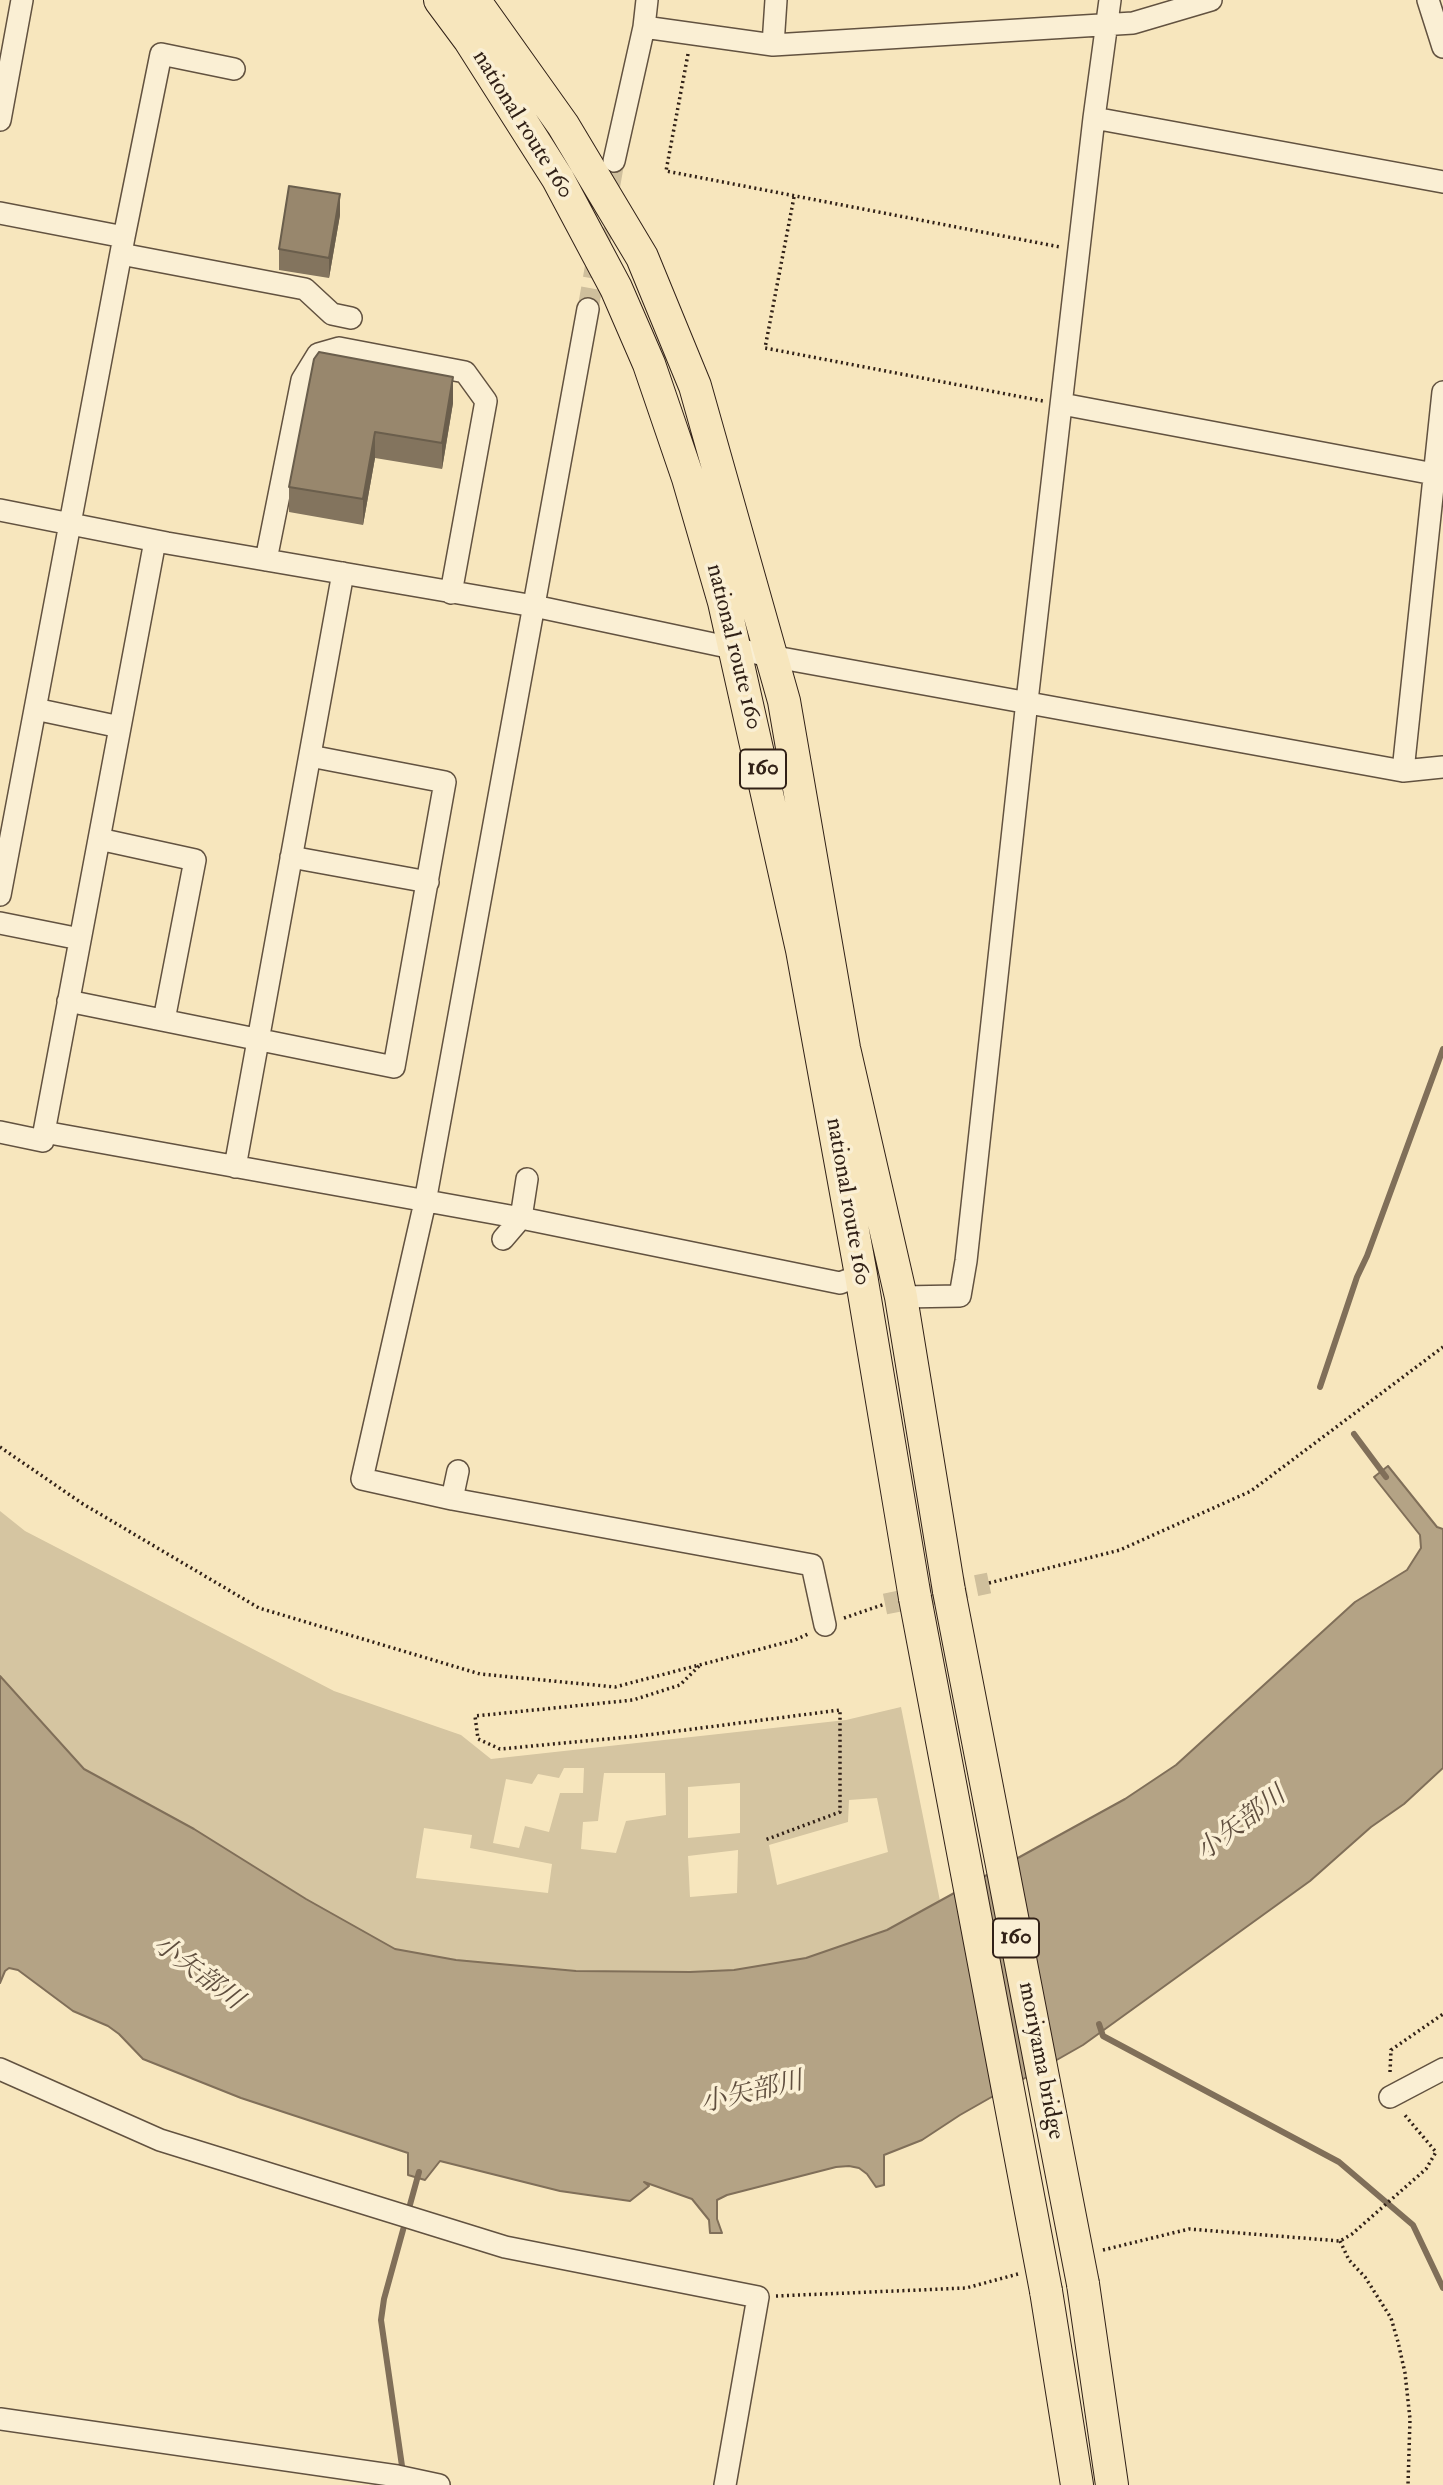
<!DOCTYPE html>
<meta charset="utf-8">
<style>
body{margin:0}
canvas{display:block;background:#f7e6bd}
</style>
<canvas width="1443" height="2485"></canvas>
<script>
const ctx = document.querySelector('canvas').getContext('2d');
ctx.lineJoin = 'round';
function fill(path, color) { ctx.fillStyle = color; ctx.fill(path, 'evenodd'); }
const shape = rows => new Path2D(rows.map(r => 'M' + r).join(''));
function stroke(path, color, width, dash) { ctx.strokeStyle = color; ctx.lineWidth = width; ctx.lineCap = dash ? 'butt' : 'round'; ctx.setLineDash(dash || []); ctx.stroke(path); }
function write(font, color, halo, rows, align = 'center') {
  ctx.font = font + ' "IM FELL Double Pica","Noto Serif JP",serif'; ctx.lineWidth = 7; ctx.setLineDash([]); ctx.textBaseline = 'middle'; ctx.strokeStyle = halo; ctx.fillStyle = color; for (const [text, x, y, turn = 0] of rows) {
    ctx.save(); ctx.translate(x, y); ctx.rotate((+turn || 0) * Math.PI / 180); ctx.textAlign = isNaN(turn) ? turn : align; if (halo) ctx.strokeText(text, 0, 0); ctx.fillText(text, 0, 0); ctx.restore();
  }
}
const green = shape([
 [0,1511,25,1531,334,1691,461,1735,491,1759,846,1720,901,1707,940,1901,887,1930,806,1958,734,1970,690,1972,576,1971,456,1960,395,1949,306,1899,194,1829,84,1769,0,1676],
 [564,1768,584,1768,583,1793,560,1793,549,1832,525,1826,519,1848,493,1843,506,1779,532,1784,538,1774,559,1778],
 [604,1773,665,1773,666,1815,626,1821,616,1853,581,1849,583,1822,598,1821],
 [740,1783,740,1833,688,1838,688,1787],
 [877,1798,888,1852,777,1885,769,1845,848,1822,849,1800],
 [424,1828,472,1835,470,1848,552,1864,548,1893,416,1878],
 [738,1850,737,1893,690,1897,688,1856]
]);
const water = shape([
 [1388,1466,1437,1527,1443,1529,1443,1768,1404,1804,1371,1827,1310,1881,1083,2045,960,2115,922,2140,884,2155,884,2185,876,2187,867,2174,859,2168,849,2166,836,2167,727,2195,717,2200,717,2219,722,2233,710,2233,709,2220,692,2199,644,2182,649,2186,630,2201,560,2191,440,2161,425,2180,408,2175,408,2153,241,2098,143,2059,119,2034,108,2026,73,2011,18,1970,9,1968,5,1971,0,1983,0,1676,84,1769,194,1829,306,1899,395,1949,456,1960,576,1971,690,1972,734,1970,806,1958,887,1930,1125,1799,1176,1765,1355,1602,1407,1570,1421,1548,1420,1535,1374,1477,1388,1466]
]);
const stream = shape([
 [1320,1387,1357,1277,1367,1256,1443,1049],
 [1354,1434,1386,1477],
 [1099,2024,1103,2036,1339,2162,1413,2225,1443,2288],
 [403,2473,381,2320,384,2299,419,2172]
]);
const minorTunnel = shape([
 [588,309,614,161],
 [885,1604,989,1583]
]);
const path = shape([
 [688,54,666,171,1060,247],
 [794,197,765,348,1043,401],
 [0,1447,83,1504,259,1608,480,1674,615,1687,795,1640,808,1634],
 [989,1583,1120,1550,1251,1491,1443,1347],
 [844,1618,885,1604],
 [699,1666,680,1685,633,1700,475,1716,478,1739,500,1749,639,1736,840,1710,840,1812,765,1840],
 [1390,2072,1391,2050,1443,2014],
 [1340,2241,1349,2260,1365,2277,1391,2318,1398,2342,1405,2373,1410,2419,1408,2485],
 [1103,2250,1189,2229,1340,2241,1352,2234,1426,2169,1436,2152,1403,2113],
 [776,2296,966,2288,1018,2274]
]);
const minor = shape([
 [1428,0,1443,47],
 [644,27,773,45,1133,23,1211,0],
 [773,45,776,0],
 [1094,118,1443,182],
 [0,120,22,0],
 [614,161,644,27,647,0],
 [0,213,124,237,0,895],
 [124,237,161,54,234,69],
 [121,254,305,289,332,314,351,318],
 [1062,404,1434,474],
 [0,510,167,543,534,606,770,656,1403,771,1443,767],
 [155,541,44,1132,521,1218,840,1283,861,1275],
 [266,560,302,380,318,354,339,348,465,372,486,401,451,593],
 [35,709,120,727],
 [1403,771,1443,392],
 [99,839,195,860,164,1020],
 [291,857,428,882],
 [0,923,80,939],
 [68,1001,394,1067,445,782,310,756],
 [0,1132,43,1141,44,1132],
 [235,1167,343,573],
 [503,1239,521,1218,527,1179],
 [901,1297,960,1296,966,1261,1027,701,1094,118,1110,0],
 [458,1471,452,1499,362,1479,425,1202,588,309],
 [452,1499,812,1565,825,1625],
 [0,2069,160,2140,505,2247,758,2297,725,2485],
 [1390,2097,1443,2069],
 [0,2419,397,2476,439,2485]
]);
const highway = shape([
 [440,0,469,39,558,179,616,288,649,364,688,478,724,602,802,950,861,1275,915,1598],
 [474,0,563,125,642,257,695,386,784,701,844,1048,901,1297,949,1591],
 [1083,2284,1112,2485],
 [1046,2291,1077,2485]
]);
const highwayBridge = shape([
 [949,1591,1083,2284],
 [915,1598,1046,2291]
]);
const wall = shape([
 [340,215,329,278,279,270,279,249],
 [314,359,453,403,442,469,375,458,363,525,289,512,289,487]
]);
const shadedWall = shape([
 [340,194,340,215,329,278,329,258],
 [453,377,453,403,442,469,442,443],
 [375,432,375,458,363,525,363,499]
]);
const building = shape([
 [289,186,340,194,329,258,279,249,289,186],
 [319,352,453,377,442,443,375,432,363,499,289,487,314,359,319,352]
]);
const shields = [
 [763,769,46],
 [1016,1938,46]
];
const shieldNames = [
 ["160",763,769],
 ["160",1016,1938]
];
const streetNames = [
 ["national route 160",522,125,58],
 ["national route 160",733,647,76],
 ["national route 160",847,1202,80],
 ["moriyama bridge",1040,2061,79]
];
const waterNames = [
 ["小矢部川",1242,1825,-37],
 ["小矢部川",197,1974,37],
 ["小矢部川",752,2094,-13]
];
fill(green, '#d5c5a1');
fill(water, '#b4a385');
stroke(water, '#806f59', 2);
stroke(stream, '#806f59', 6);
stroke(minorTunnel, '#cfbf9c', 21, [21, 10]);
stroke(minor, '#625240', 24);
stroke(highway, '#312117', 34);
stroke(path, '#312117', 3.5, [2, 3.5]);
stroke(minor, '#faefd4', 21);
stroke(highway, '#f7e6bd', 32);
stroke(highwayBridge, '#312117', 34, []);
stroke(highwayBridge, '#f7e6bd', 32);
fill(wall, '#83745e');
fill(shadedWall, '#6a5e4c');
fill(building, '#98876d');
stroke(building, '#6a5e4c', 2);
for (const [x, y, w] of shields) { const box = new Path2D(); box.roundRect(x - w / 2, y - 19.5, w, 39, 5); ctx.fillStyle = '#faefd4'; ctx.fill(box); stroke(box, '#312117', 2); }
write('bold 23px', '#312117', null, shieldNames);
write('24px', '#312117', '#faefd4', streetNames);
write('italic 26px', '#5f4e3e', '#faefd4', waterNames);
</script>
